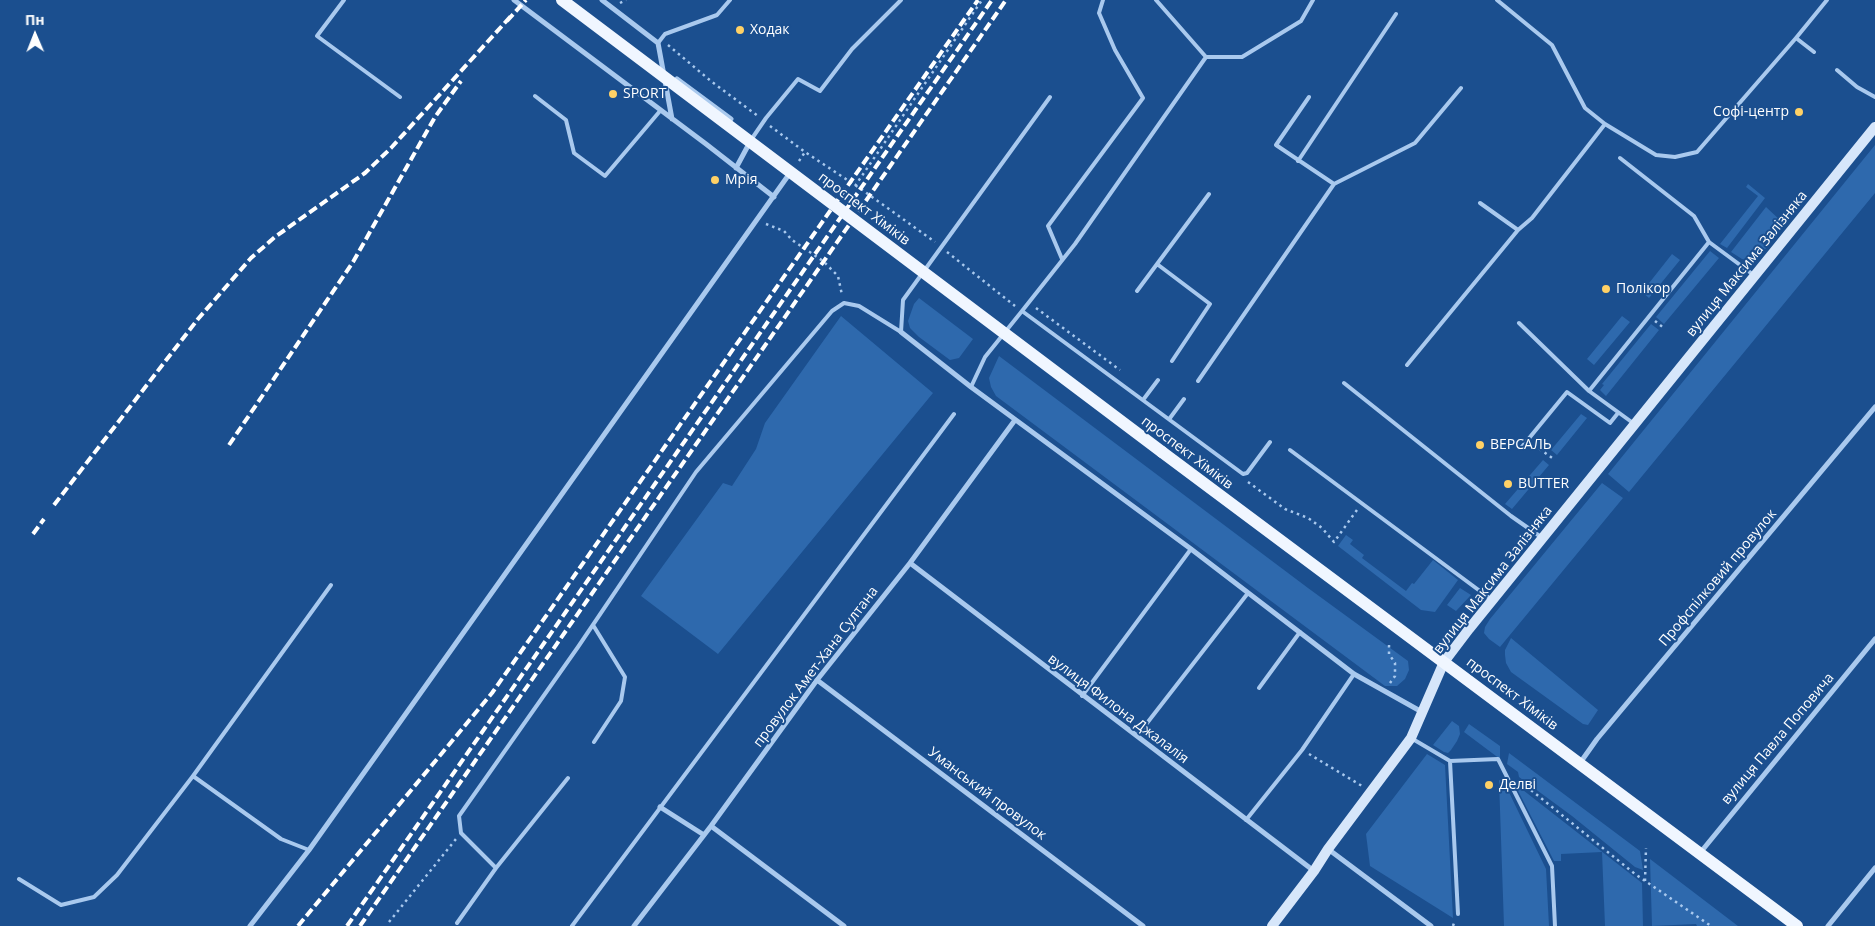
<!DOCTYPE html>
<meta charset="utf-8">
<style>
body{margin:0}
#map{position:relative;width:1875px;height:926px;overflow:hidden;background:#1b4f8f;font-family:"Open Sans",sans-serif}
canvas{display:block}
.north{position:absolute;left:10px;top:10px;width:50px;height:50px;-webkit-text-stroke:4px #1b4f8f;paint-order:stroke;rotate:359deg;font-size:14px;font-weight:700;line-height:20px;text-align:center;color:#fff}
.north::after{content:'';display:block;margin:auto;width:18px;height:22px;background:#fff;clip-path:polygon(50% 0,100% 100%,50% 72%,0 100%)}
</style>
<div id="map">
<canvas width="1875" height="926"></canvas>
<div class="north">Пн</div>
</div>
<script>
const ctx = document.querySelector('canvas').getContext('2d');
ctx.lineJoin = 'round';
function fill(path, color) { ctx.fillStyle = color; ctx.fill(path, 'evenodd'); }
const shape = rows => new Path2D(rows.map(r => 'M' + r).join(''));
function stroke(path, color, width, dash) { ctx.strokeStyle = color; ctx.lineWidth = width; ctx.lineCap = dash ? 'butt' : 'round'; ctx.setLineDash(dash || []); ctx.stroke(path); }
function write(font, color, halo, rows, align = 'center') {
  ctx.font = font + ' "Open Sans",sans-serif'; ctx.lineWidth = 4; ctx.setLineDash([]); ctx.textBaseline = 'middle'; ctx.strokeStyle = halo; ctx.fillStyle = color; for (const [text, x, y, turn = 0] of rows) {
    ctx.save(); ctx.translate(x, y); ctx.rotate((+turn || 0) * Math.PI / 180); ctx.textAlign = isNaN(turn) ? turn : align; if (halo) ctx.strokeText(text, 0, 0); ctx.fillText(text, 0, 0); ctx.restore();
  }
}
const green = shape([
 [1875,145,1875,193,1629,492,1608,474],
 [1748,184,1765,198,1727,248,1720,244,1758,196,1746,187],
 [1766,207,1781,221,1767,247,1756,260,1751,261,1742,259,1731,252],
 [1710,251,1719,258,1664,324,1656,317],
 [1672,254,1680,260,1649,298,1642,292],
 [919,298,973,339,959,358,950,360,919,337,910,328,908,321,914,304],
 [841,316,933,393,718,654,641,596,723,483,732,486,756,449,765,423],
 [1622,316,1630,322,1594,365,1587,359],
 [1651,324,1659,330,1606,396,1600,390,1604,385,1602,384],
 [999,356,1308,588,1408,661,1409,670,1405,679,1397,686,1385,686,996,396,991,387,989,378],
 [1581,414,1587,418,1557,455,1551,450],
 [1543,460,1549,465,1512,509,1505,504],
 [1602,483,1623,498,1500,647,1489,639,1484,633,1485,627,1490,619],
 [1346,535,1353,540,1350,544,1364,555,1362,558,1406,591,1412,583,1414,584,1433,560,1458,580,1435,612,1421,610,1338,546],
 [1460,588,1471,595,1456,611,1447,605],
 [1511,638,1598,710,1588,725,1583,724,1511,672,1506,663,1505,655,1505,650],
 [1452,721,1459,726,1460,734,1457,741,1451,750,1448,753,1444,752,1433,745],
 [1469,724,1500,746,1500,759,1464,732],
 [1509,753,1640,851,1643,870,1635,867,1572,816,1519,777,1518,772,1507,764],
 [1427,754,1445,765,1453,918,1370,866,1366,834],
 [1499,780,1504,782,1546,869,1549,926,1504,926],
 [1514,783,1642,883,1643,926,1605,926,1602,852,1561,854,1561,861,1554,861],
 [1650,859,1738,926,1697,926,1696,924,1652,926]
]);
const path = shape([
 [620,3,626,0],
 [668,45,712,82,758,116],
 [770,126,805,152,861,189,935,242],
 [799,161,805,152],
 [855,186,982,0],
 [766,224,784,231,792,240,823,261,838,276,842,295],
 [947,252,1015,306],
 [1036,308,1120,370],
 [1655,321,1665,329],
 [1534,445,1555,460],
 [1248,482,1285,509,1308,518,1322,528,1334,542,1357,510],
 [1389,645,1389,654,1395,663,1395,676,1390,683],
 [1309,754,1362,786],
 [1521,782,1635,874,1711,926],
 [1645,881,1646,848],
 [389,922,456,839],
 [1453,926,1455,920]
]);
const lane = shape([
 [344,0,317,36,400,97],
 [1156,0,1206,57,1242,57,1301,21,1313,0],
 [1497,0,1552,45,1585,108,1605,124,1656,155,1675,157,1697,152,1796,38,1814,52],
 [1796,38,1827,0],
 [658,43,665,34,717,15,730,0],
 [1837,70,1857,87,1875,97],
 [535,96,566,120,574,153,605,176,660,111],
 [1309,97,1276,145,1334,184],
 [753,137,766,118,798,79,820,91,852,49,901,0],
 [1620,158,1694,216,1709,242,1755,276],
 [1298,161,1396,14],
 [1480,203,1518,230],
 [1062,259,1048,226,1143,98,1115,50,1099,13,1103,0],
 [1157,264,1210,304,1172,361],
 [1137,291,1209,194],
 [1022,311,1075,244,1206,57],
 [1519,323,1589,391,1633,423],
 [1407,365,1518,230,1532,218,1605,124],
 [1198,381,1334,184,1415,143,1461,88],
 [1344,383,1511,516,1541,537],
 [971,387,985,357,1022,311,1243,474,1247,473,1270,442],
 [1589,391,1709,242],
 [1143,400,1158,380],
 [1170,418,1184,399],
 [1521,448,1567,392,1610,423,1618,413],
 [1290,450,1492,600],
 [593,625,625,677,621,701,594,742],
 [1259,688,1300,632],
 [1082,696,1191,549],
 [1137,736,1248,593],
 [1411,738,1450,761,1498,759,1552,866,1555,926],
 [1450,761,1458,914],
 [193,776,331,585],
 [1246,820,1302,750,1354,674],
 [496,868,568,778],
 [19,879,61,905,94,897,117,875,193,776,281,839,309,850],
 [457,923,496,868,461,833,459,816,578,647,696,472,832,311,844,303,859,306,901,332,903,300,1050,97],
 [572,926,954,414]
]);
const street = shape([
 [514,0,706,144,774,197],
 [602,0,658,43,672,119],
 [677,79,731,119],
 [736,168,750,142],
 [901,332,971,387,1191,549,1354,674,1422,712],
 [910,563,1314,871],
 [817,680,1143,926],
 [1580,763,1597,739,1875,407],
 [660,807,704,835],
 [711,826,844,926],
 [1328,849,1431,926],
 [1700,853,1875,639],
 [250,926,309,850,790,173],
 [634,926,711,826,817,680,910,563,1015,420],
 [1828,926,1875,868]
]);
const secondary = shape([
 [1272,926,1314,871,1328,849,1411,738,1444,662,1469,629,1875,127]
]);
const primary = shape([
 [1162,452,1797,926]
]);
const rail = shape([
 [507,21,526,0],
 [229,445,353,262,435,117,461,81],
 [54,505,198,319,251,258,275,237,365,173,391,148,511,16],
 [33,534,44,519],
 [298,926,492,693,978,0],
 [347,926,992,0],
 [360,926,1006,0]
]);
const primaryBridge = shape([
 [562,0,1162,452]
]);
const markers = [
 [740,30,5,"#ffd166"],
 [613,94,5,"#ffd166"],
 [1799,112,5,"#ffd166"],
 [715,180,5,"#ffd166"],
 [1606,289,5,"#ffd166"],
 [1480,445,5,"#ffd166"],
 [1508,484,5,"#ffd166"],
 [1489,785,5,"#ffd166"]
];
const poiNames = [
 ["Ходак",750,30],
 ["SPORT",623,94],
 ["Софі-центр",1789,112,"right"],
 ["Мрія",725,180],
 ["Полікор",1616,289],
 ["ВЕРСАЛЬ",1490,445],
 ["BUTTER",1518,484],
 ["Делві",1499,785]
];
const streetNames = [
 ["проспект Хіміків",864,209,37],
 ["вулиця Максима Залізняка",1747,264,-51],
 ["проспект Хіміків",1187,453,37],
 ["Профспілковий провулок",1718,578,-50],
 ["вулиця Максима Залізняка",1493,580,-52],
 ["провулок Амет-Хана Султана",816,667,-53],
 ["проспект Хіміків",1512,694,37],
 ["вулиця Филона Джалалія",1118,709,37],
 ["вулиця Павла Поповича",1778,739,-50],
 ["Уманський провулок",987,794,37]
];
fill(green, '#2e69ad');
stroke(path, '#a9c9ee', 2.5, [2.5, 4]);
stroke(lane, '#a9c9ee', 4);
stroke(street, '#a9c9ee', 5);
stroke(secondary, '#d6e6fa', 10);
stroke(primary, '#f0f6ff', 12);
stroke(rail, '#fff', 4, [9, 4]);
stroke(primaryBridge, '#f0f6ff', 12);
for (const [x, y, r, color] of markers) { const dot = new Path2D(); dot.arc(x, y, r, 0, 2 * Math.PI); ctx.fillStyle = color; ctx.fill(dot); stroke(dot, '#1b4f8f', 2); }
write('14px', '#fff', '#1b4f8f', poiNames, 'left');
write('14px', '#fff', '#1b4f8f', streetNames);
</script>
